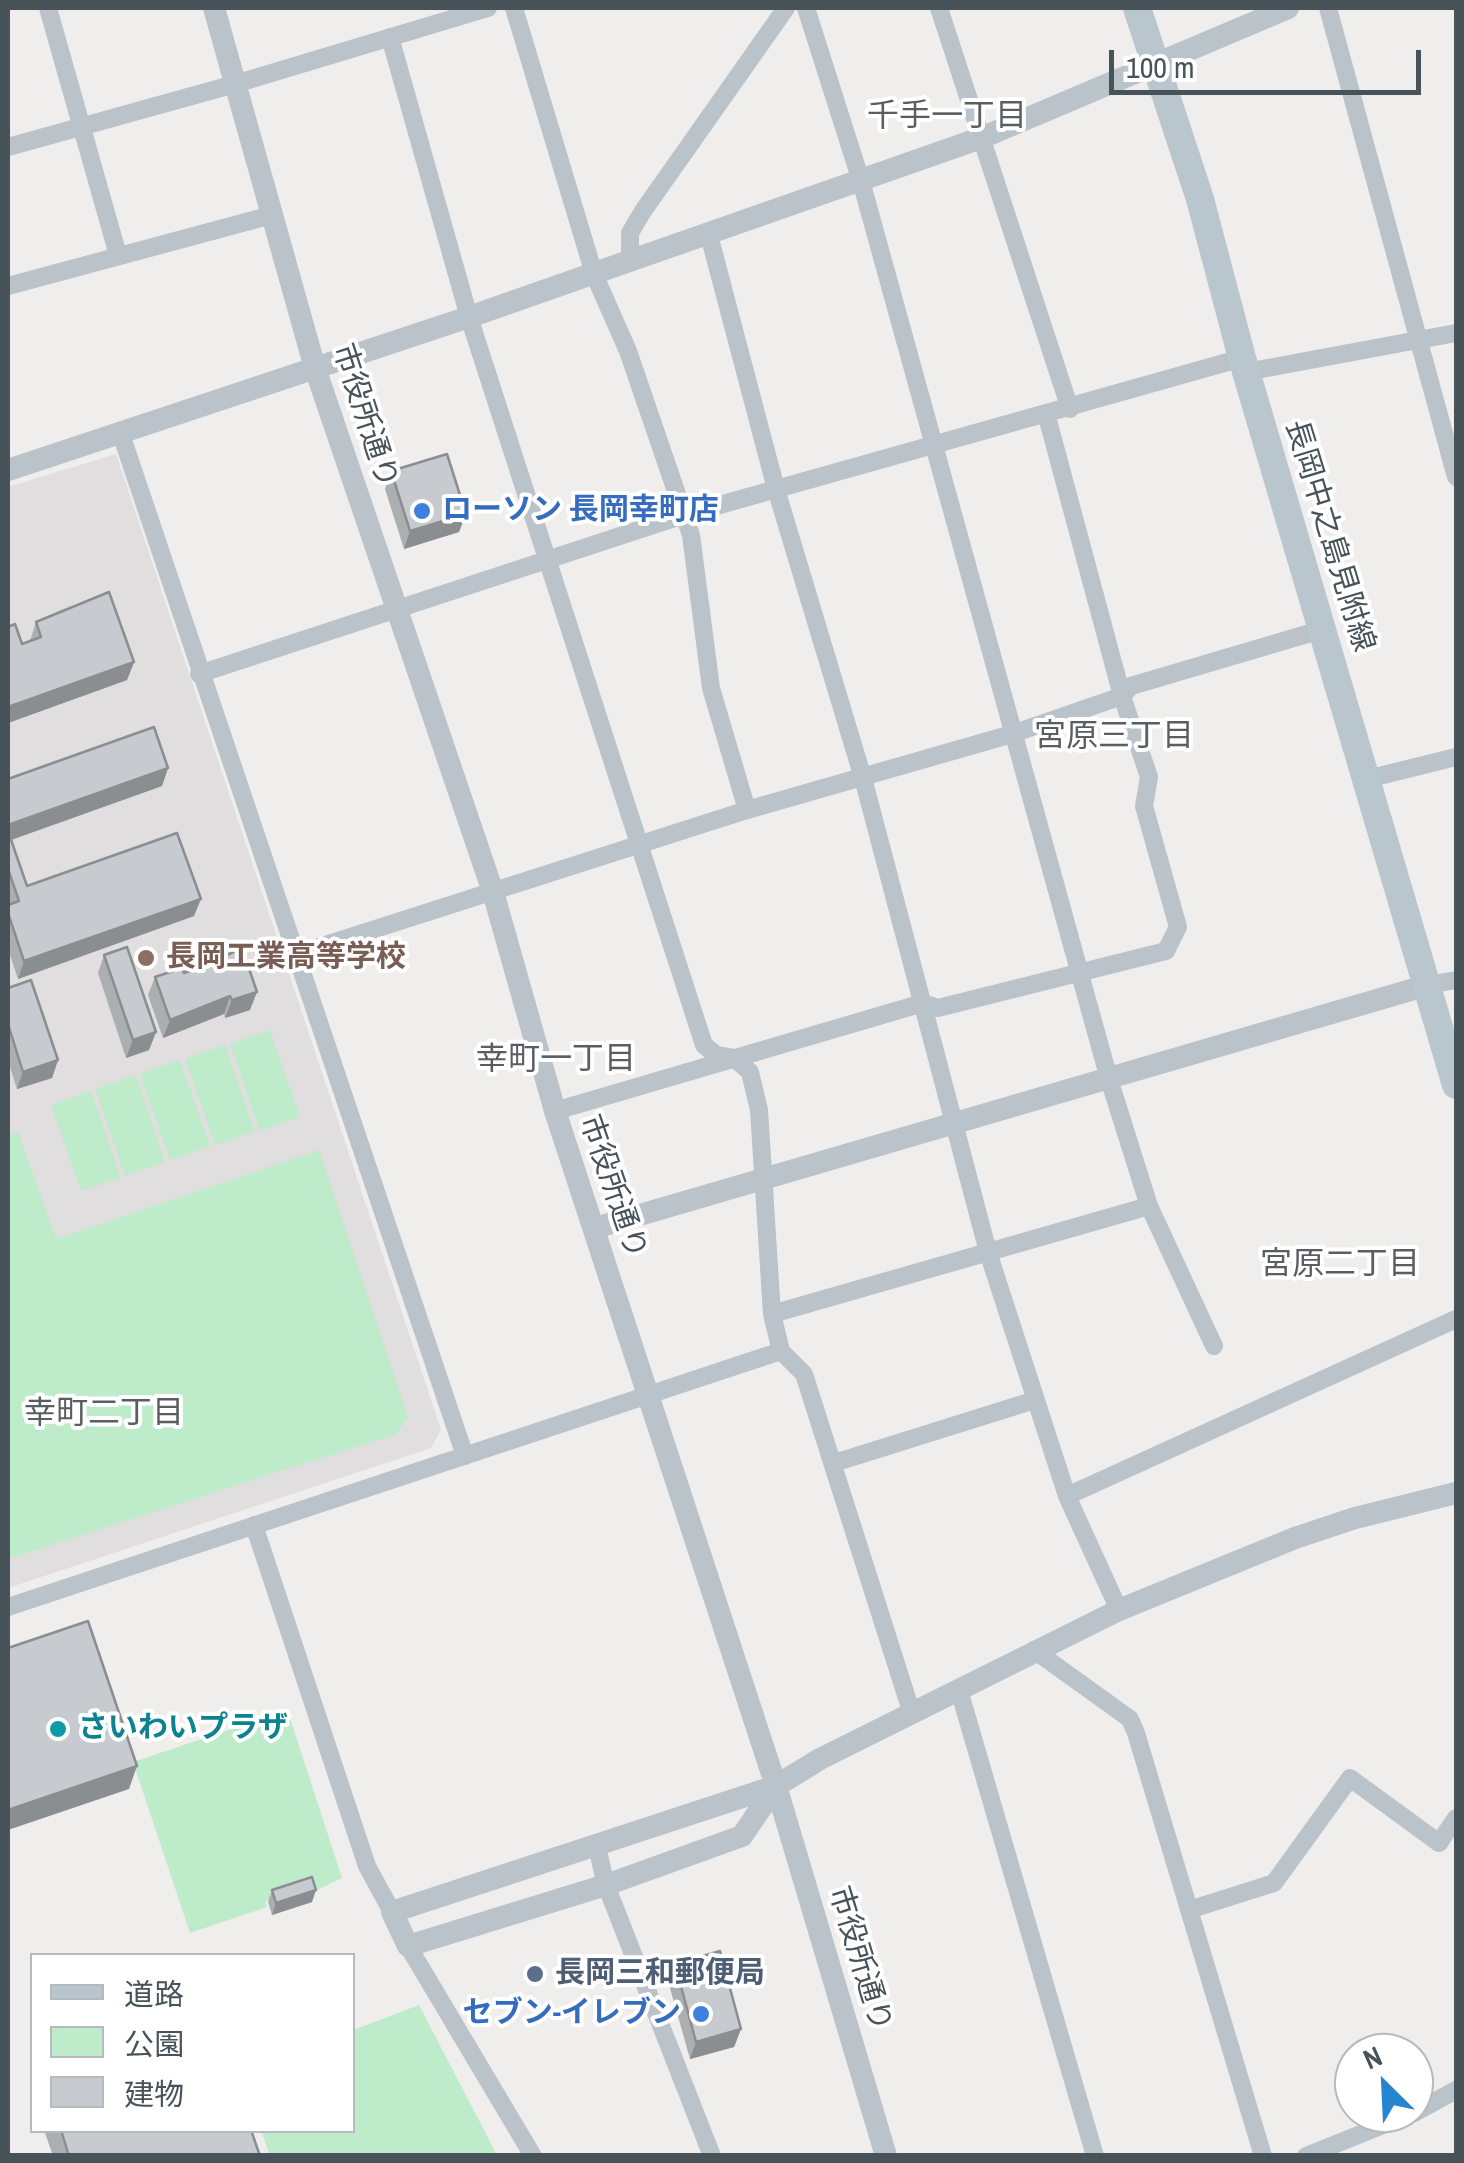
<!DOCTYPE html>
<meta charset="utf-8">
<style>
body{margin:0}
#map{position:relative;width:1464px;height:2163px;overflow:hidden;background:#f0eded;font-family:"Archivo Narrow","Noto Sans JP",sans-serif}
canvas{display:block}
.frame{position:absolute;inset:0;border:10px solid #475259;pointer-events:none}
.legend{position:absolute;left:30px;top:1953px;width:325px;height:180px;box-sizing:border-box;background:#fff;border:2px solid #b5babd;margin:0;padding:12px 18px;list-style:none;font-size:30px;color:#475259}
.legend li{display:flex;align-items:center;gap:20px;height:50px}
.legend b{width:50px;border:2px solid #b5babd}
.north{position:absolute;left:1334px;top:2033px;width:100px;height:100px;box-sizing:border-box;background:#fff;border:2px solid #b5babd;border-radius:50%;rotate:336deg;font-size:28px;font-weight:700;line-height:40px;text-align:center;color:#475259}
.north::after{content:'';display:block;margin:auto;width:35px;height:45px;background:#2684d0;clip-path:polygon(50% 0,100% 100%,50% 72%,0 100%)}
.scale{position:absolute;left:1109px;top:50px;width:312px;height:45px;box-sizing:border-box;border:5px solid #475259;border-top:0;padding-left:12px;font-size:30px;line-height:35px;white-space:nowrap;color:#475259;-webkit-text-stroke:8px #fff;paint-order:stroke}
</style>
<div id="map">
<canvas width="1464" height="2163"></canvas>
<div class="frame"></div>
<ul class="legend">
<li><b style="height:12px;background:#bac6ce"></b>道路</li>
<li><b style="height:28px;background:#beebca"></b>公園</li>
<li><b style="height:28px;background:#c7cbcf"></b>建物</li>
</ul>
<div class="north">N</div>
<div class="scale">100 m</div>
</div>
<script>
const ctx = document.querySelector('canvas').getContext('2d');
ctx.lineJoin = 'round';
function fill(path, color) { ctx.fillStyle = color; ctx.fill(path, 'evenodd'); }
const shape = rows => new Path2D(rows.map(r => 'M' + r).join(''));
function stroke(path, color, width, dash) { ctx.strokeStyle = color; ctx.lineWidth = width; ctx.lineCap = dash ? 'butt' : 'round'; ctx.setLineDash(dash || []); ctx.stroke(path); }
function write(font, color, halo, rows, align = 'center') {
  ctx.font = font + ' "Archivo Narrow","Noto Sans JP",sans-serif'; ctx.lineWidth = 8; ctx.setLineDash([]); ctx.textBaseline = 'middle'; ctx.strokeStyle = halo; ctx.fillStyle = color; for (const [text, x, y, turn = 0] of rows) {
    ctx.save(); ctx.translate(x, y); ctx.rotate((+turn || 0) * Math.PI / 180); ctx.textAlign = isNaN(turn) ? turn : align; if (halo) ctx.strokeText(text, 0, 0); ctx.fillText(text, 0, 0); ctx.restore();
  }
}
const education = shape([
 [116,454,441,1430,431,1448,8,1588,8,487]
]);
const green = shape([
 [270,1030,300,1117,260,1131,230,1044],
 [225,1045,255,1131,215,1145,185,1059],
 [180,1060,210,1146,170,1160,140,1074],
 [136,1075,165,1162,125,1176,95,1089],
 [91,1091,121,1178,81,1191,51,1105],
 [18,1132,56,1239,319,1150,408,1417,396,1434,8,1559,8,1136],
 [279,1713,290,1718,342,1878,311,1893,308,1887,265,1901,267,1907,190,1933,133,1762],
 [419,2005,497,2155,270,2155,261,2131,352,2130,353,2030]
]);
const minor = shape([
 [48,8,118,255],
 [514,8,594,274,628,351,691,535,711,688,747,810],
 [806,8,861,181,1109,1079,1149,1206,1214,1346],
 [939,8,1070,409],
 [1328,8,1456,477],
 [390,37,469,317,704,1045,716,1055,734,1058,750,1072,759,1110,772,1314,781,1351,804,1374,912,1714],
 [8,147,235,84,488,8],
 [709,235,776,489,863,778,988,1252,1067,1496,1119,1610],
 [630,260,630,233,643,211,786,8],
 [8,286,272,215],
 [1246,372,1456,333],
 [121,434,465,1456],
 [199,674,684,515,1242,358],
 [1367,779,1456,757],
 [297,954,747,810,1012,734,1122,696,1131,686,1324,629],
 [1428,985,1456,980],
 [555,1111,923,1003,938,1008,1166,951,1178,927,1144,806,1149,777,1122,696,1046,413],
 [772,1314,1149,1206],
 [834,1463,1035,1400],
 [1067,1496,1456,1319],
 [254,1525,367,1866,392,1912],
 [8,1607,781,1351],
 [1034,1650,1130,1719,1136,1733,1263,2156],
 [959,1690,1095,2156],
 [597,1847,606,1885,712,2156],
 [1192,1909,1274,1883,1350,1778,1439,1843,1456,1818],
 [408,1946,533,2156],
 [1414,2113,1456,2090],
 [1306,2156,1413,2113]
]);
const tertiary = shape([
 [214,8,315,368,493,892,555,1111,776,1786,886,2156],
 [8,470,469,317,981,138,1288,8],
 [595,1228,1428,985],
 [776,1786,742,1836,606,1885,408,1946,392,1912,776,1786,820,1759,1119,1610,1295,1538,1355,1518,1456,1493]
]);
const secondary = shape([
 [1137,8,1200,199,1242,358,1456,1085]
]);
const wall = shape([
 [391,471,466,514,459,532,404,549,385,489],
 [36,622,134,662,127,680,8,723,8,627,22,644,30,641],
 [168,768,162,786,11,840,27,886,194,916,18,979,8,949,8,779],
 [182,950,250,1010,225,1018,224,1014,163,1038,148,995,155,977,177,970],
 [104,955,156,1032,149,1050,126,1058,98,973],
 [8,988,58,1060,52,1078,17,1089,8,1061],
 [272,1890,312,1902,272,1915,268,1902],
 [675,1964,741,2029,734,2047,690,2059,668,1981],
 [44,2130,251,2130,260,2156,53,2156]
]);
const shadedWall = shape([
 [466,514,459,532,404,549,410,531],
 [134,662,127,680,8,723,8,707],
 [168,768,162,786,8,841,8,825],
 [201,899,194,916,18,979,24,961],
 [257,992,250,1010,225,1018,232,1000],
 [230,996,224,1014,163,1038,170,1020],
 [156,1032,149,1050,126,1058,133,1040],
 [58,1060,52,1078,17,1089,23,1072],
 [137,1766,129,1789,8,1830,8,1810],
 [316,1890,312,1902,272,1915,276,1903],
 [741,2029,734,2047,690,2059,696,2042]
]);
const building = shape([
 [447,454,466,514,410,531,391,471,447,454],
 [109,592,134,662,8,707,8,627,15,624,22,644,41,637,36,622,109,592],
 [154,727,168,768,8,825,8,779,154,727],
 [8,831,27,886,177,833,201,899,24,961,8,913,8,905,19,901,8,869,8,831],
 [205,942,212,962,242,948,257,992,232,1000,230,996,170,1020,155,977,182,968,184,973,190,971,182,950,205,942],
 [127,947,156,1032,133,1040,104,955,127,947],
 [31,980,58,1060,23,1072,8,1024,8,988,31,980],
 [88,1621,137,1766,8,1810,8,1648,88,1621],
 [312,1877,316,1890,276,1903,272,1890,312,1877],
 [720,1951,741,2029,696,2042,675,1964,720,1951],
 [61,2130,251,2130,260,2156,69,2156,61,2130]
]);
const markers = [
 [422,511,10,"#3f7fe0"],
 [146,958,10,"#8d6e63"],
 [58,1729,10,"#0f9aa8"],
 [535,1974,10,"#5c6f8a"],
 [701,2014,10,"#3f7fe0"]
];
const streetNames = [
 ["市役所通り",364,416,72],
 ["長岡中之島見附線",1329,536,73],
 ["市役所通り",612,1187,71],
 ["市役所通り",859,1959,73]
];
const shopNames = [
 ["ローソン 長岡幸町店",442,511],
 ["セブン-イレブン",681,2014,"right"]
];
const educationNames = [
 ["長岡工業高等学校",166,958]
];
const cultureNames = [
 ["さいわいプラザ",78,1729]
];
const serviceNames = [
 ["長岡三和郵便局",555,1974]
];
const neighbourhoodNames = [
 ["千手一丁目",947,117],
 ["宮原三丁目",1114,737],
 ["幸町一丁目",556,1060],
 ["宮原二丁目",1340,1265],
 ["幸町二丁目",104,1414]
];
fill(education, '#e0dede');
fill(green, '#beebca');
stroke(minor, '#b9c3c9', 18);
stroke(tertiary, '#b9c3c9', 22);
stroke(secondary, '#bac6ce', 28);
fill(wall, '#abafb2');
fill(shadedWall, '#8b8e91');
fill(building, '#c7cbcf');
stroke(building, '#8b8e91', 2.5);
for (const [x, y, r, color] of markers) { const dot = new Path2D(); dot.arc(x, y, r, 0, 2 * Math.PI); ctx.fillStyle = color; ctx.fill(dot); stroke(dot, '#fff', 4); }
write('30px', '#475259', '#fff', streetNames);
write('bold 30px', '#366cbe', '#fff', shopNames, 'left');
write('bold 30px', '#785e54', '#fff', educationNames, 'left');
write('bold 30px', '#0d838f', '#fff', cultureNames, 'left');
write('bold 30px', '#4e5e75', '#fff', serviceNames, 'left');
write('32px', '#5a5e61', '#fff', neighbourhoodNames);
</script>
